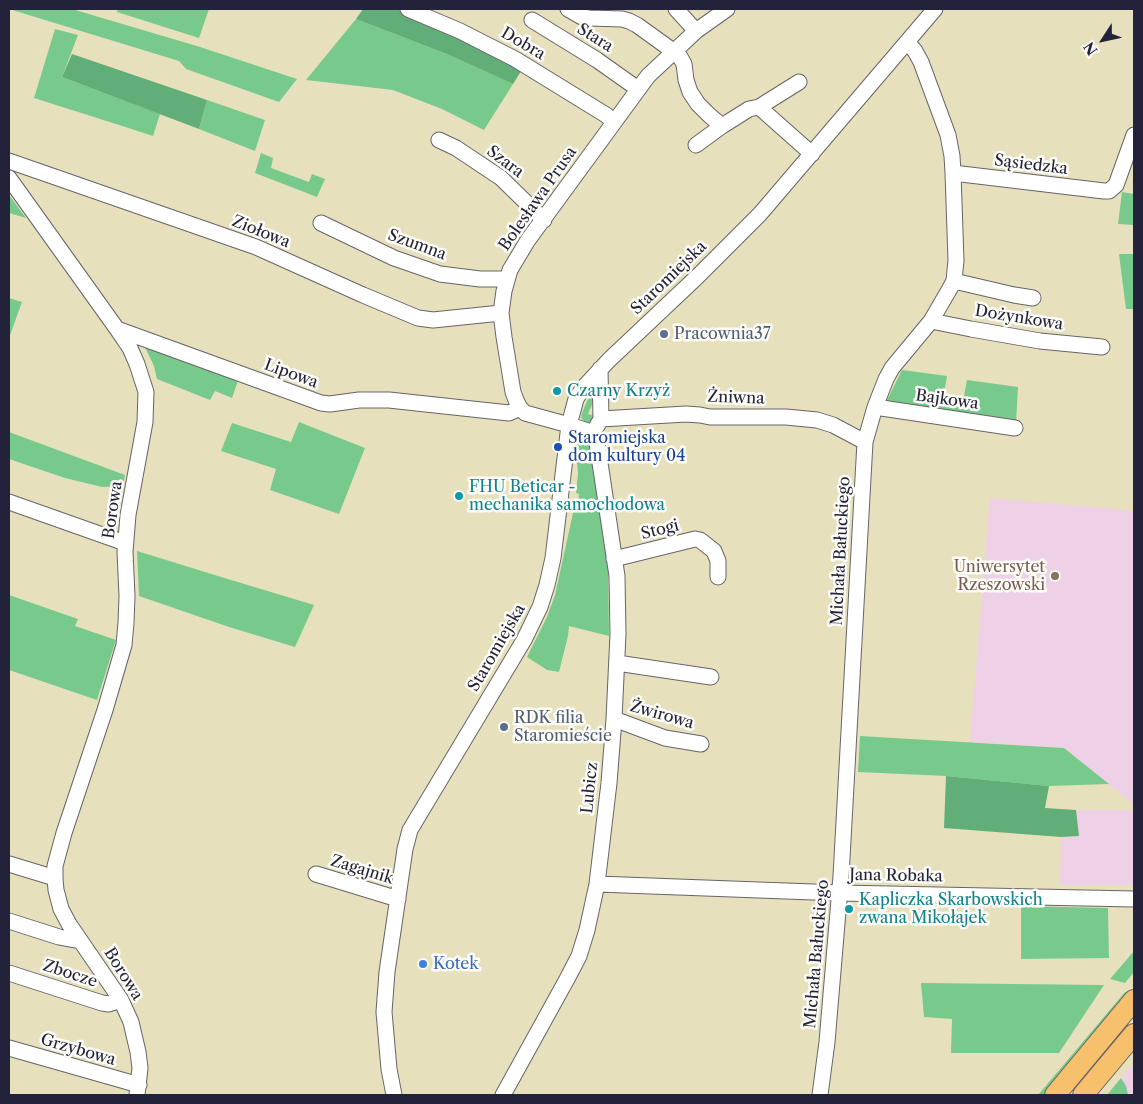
<!DOCTYPE html>
<meta charset="utf-8">
<style>
body{margin:0}
#map{position:relative;width:1143px;height:1104px;overflow:hidden;background:#e7e0bc;font-family:"Libre Caslon Text",serif}
canvas{display:block}
.frame{position:absolute;inset:0;border:10px solid #22223b;pointer-events:none}
.north{position:absolute;left:1078px;top:15px;width:50px;height:50px;-webkit-text-stroke:4px #fdfcf7;paint-order:stroke;rotate:235deg;font-size:14px;font-weight:700;line-height:20px;text-align:center;color:#22223b}
.north::after{content:'';display:block;margin:auto;width:18px;height:22px;background:#22223b;clip-path:polygon(50% 0,100% 100%,50% 72%,0 100%)}
</style>
<div id="map">
<canvas width="1143" height="1104"></canvas>
<div class="frame"></div>
<div class="north">N</div>
</div>
<script>
const ctx = document.querySelector('canvas').getContext('2d');
ctx.lineJoin = 'round';
function fill(path, color) { ctx.fillStyle = color; ctx.fill(path, 'evenodd'); }
const shape = rows => new Path2D(rows.map(r => 'M' + r).join(''));
function stroke(path, color, width, dash) { ctx.strokeStyle = color; ctx.lineWidth = width; ctx.lineCap = dash ? 'butt' : 'round'; ctx.setLineDash(dash || []); ctx.stroke(path); }
function write(font, color, halo, rows, align = 'center') {
  ctx.font = font + ' "Libre Caslon Text",serif'; ctx.lineWidth = 5; ctx.setLineDash([]); ctx.textBaseline = 'middle'; ctx.strokeStyle = halo; ctx.fillStyle = color; for (const [text, x, y, turn = 0] of rows) {
    ctx.save(); ctx.translate(x, y); ctx.rotate((+turn || 0) * Math.PI / 180); ctx.textAlign = isNaN(turn) ? turn : align; if (halo) ctx.strokeText(text, 0, 0); ctx.fillText(text, 0, 0); ctx.restore();
  }
}
const built = shape([
 [990,498,1134,511,1134,805,1064,748,970,742],
 [1076,810,1134,810,1134,885,1060,885,1061,837,1079,836],
 [1131,1066,1134,1066,1134,1095,1107,1095]
]);
const green = shape([
 [9,9,72,9,200,47,297,79,279,102,186,69,179,61],
 [118,9,209,9,199,38,117,12],
 [356,19,449,55,513,84,484,130,442,109,393,90,306,80],
 [55,29,78,35,62,77,160,114,153,136,116,124,34,98],
 [207,100,265,120,255,151,199,129],
 [261,153,273,158,271,168,309,182,312,174,325,179,317,197,255,173],
 [1122,192,1134,194,1134,225,1118,224],
 [9,195,26,218,9,213],
 [1119,254,1134,254,1134,309,1126,309],
 [9,298,22,302,9,338],
 [143,343,239,378,232,398,215,391,210,400,157,379,154,366],
 [902,370,947,376,942,404,962,407,967,380,1018,387,1016,423,885,404],
 [596,391,596,396,588,414,596,416,593,425,587,424,581,418,582,413,587,401],
 [299,422,365,448,339,514,270,490,276,469,221,451,232,423,291,442],
 [9,432,125,475,123,486,102,487,65,478,9,459],
 [580,440,585,441,589,444,608,564,609,636,569,626,568,636,559,672,547,670,527,657,547,617,555,595,575,504,578,504,579,494,576,493,578,474,576,447],
 [137,551,218,576,314,605,295,647,229,627,139,596],
 [9,595,78,619,75,626,116,640,97,700,9,670],
 [860,736,1064,748,1109,784,1049,786,946,776,858,772],
 [1021,906,1108,908,1109,958,1021,959],
 [1134,951,1134,972,1125,983,1110,979],
 [921,983,1104,985,1059,1053,951,1053,952,1019,924,1017],
 [1125,992,1128,994,1046,1095,1038,1095],
 [1121,1078,1126,1086,1128,1095,1107,1095]
]);
const forest = shape([
 [363,9,397,9,477,42,523,68,513,84,449,55,356,19],
 [72,54,207,100,199,129,62,77],
 [946,776,1049,786,1045,808,1076,810,1079,836,1061,837,944,828]
]);
const minor = shape([
 [408,9,460,31,515,59,606,115,614,122],
 [568,9,582,17,589,18,622,19,629,21,637,25,673,51,680,57,684,64,686,80,690,92,698,104,709,115,722,126],
 [676,9,696,31],
 [532,20,597,60,638,89],
 [759,107,812,154],
 [439,140,456,148,501,178,544,220],
 [696,145,722,126,749,109,759,107,799,82],
 [9,161,256,247,363,295,418,318,433,320,501,313],
 [953,173,1104,191,1109,191,1116,185,1134,135],
 [9,178,117,329,130,348,137,364,146,392,145,422,128,515,125,552,127,596,126,623,124,645,105,710,64,833,55,866,55,878,56,890,61,909,69,924,121,1000,131,1022,138,1052,140,1068,137,1095],
 [321,223,394,258,440,274,480,279,507,279],
 [954,281,1014,295,1033,298],
 [931,321,971,329,1040,341,1102,347],
 [117,329,321,403,330,404,359,400,389,400,509,413,520,408],
 [875,407,1015,428],
 [601,419,686,414,700,415,710,417,786,417,817,420,833,425,865,442],
 [597,426,601,419,600,369],
 [9,502,125,543],
 [614,559,695,539,700,540,714,551,718,561,718,577],
 [617,663,711,677],
 [614,719,665,738,701,744],
 [9,864,55,878],
 [316,874,398,899],
 [597,884,840,893,1134,899],
 [9,921,59,937,80,941],
 [9,973,102,1003,109,1004,121,1000],
 [9,1048,139,1085],
 [394,1095,389,1069,384,1012,387,972,405,849,410,830,524,640,540,607,547,585,553,558,569,425,576,399,583,388,609,360,698,276,760,214,935,9],
 [503,1095,567,979,579,956,587,930,597,884,609,783,614,719,618,634,617,576,597,443,593,434,588,431,569,425,525,413,520,408,516,400,513,392,504,337,501,313,504,291,510,270,528,240,648,76,696,31,727,9],
 [820,1095,827,1042,841,876,865,442,875,407,886,379,892,368,931,321,949,290,954,281,955,270,956,261,953,173,952,156,948,135,921,62,915,51,907,42]
]);
const major = shape([
 [1055,1095,1134,1000],
 [1083,1095,1134,1034]
]);
const markers = [
 [664,334,5,"#5c6f8a"],
 [557,391,5,"#0f9aa8"],
 [558,447,5,"#1a4fb4"],
 [459,496,5,"#0f9aa8"],
 [1055,576,5,"#8d6e63"],
 [504,727,5,"#5c6f8a"],
 [849,909,5,"#0f9aa8"],
 [423,964,5,"#3f7fe0"]
];
const streetNames = [
 ["Stara",595,38,32],
 ["Dobra",523,44,30],
 ["Szara",505,162,37],
 ["Sąsiedzka",1031,165,7],
 ["Bolesława Prusa",538,199,-55],
 ["Ziołowa",261,232,22],
 ["Szumna",417,245,20],
 ["Staromiejska",669,278,-44],
 ["Dożynkowa",1019,318,9],
 ["Lipowa",291,374,20],
 ["Żniwna",736,398,2],
 ["Bajkowa",947,400,8],
 ["Borowa",113,510,-82],
 ["Stogi",660,530,-14],
 ["Michała Bałuckiego",841,551,-87],
 ["Staromiejska",497,648,-60],
 ["Żwirowa",662,715,16],
 ["Lubicz",590,788,-84],
 ["Zagajnik",362,870,17],
 ["Jana Robaka",896,876,1],
 ["Michała Bałuckiego",817,954,-85],
 ["Zbocze",70,974,18],
 ["Borowa",123,974,58],
 ["Grzybowa",78,1050,16]
];
const serviceNames = [
 ["Pracownia37",674,334],
 ["RDK filia",514,718],
 ["Staromieście",514,736]
];
const cultureNames = [
 ["Czarny Krzyż",567,391],
 ["FHU Beticar -",469,487],
 ["mechanika samochodowa",469,505],
 ["Kapliczka Skarbowskich",859,900],
 ["zwana Mikołajek",859,918]
];
const transitNames = [
 ["Staromiejska",568,438],
 ["dom kultury 04",568,456]
];
const educationNames = [
 ["Uniwersytet",1045,567],
 ["Rzeszowski",1045,585]
];
const shopNames = [
 ["Kotek",433,964]
];
fill(built, '#eed0e7');
fill(green, '#78ca8c');
fill(forest, '#62ae78');
stroke(minor, '#676468', 17);
stroke(major, '#676468', 22);
stroke(minor, '#fff', 15);
stroke(major, '#f7c06c', 20);
for (const [x, y, r, color] of markers) { const dot = new Path2D(); dot.arc(x, y, r, 0, 2 * Math.PI); ctx.fillStyle = color; ctx.fill(dot); stroke(dot, '#fdfcf7', 2); }
write('16px', '#22223b', '#fdfcf7', streetNames);
write('16px', '#4e5e75', '#fdfcf7', serviceNames, 'left');
write('16px', '#0d838f', '#fdfcf7', cultureNames, 'left');
write('16px', '#164399', '#fdfcf7', transitNames, 'left');
write('16px', '#785e54', '#fdfcf7', educationNames, 'right');
write('16px', '#366cbe', '#fdfcf7', shopNames, 'left');
</script>
